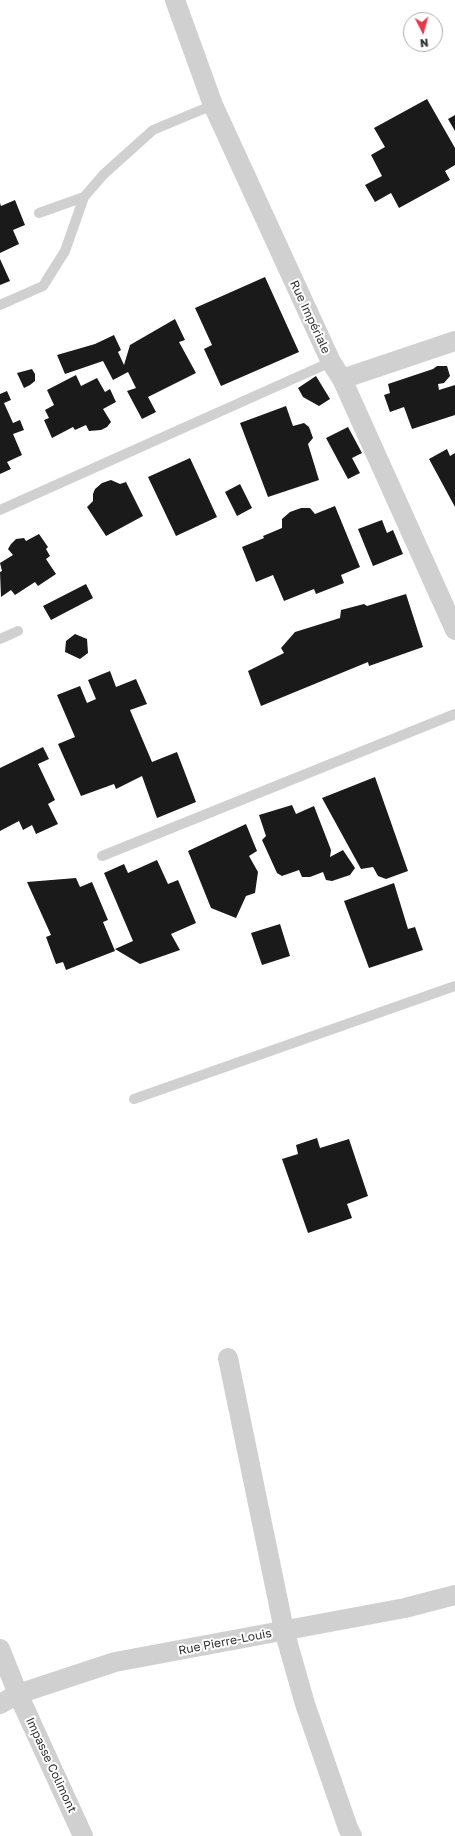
<!DOCTYPE html>
<meta charset="utf-8">
<style>
body{margin:0}
#map{position:relative;width:455px;height:1836px;overflow:hidden;background:#fff;font-family:"Golos Text",sans-serif}
canvas{display:block}
.north{position:absolute;left:403px;top:12px;width:40px;height:40px;box-sizing:border-box;background:#fff;border:1px solid #adadad;border-radius:50%;rotate:174deg;font-size:11px;font-weight:700;line-height:16px;text-align:center;color:#333}
.north::after{content:'';display:block;margin:auto;width:14px;height:18px;background:#e63946;clip-path:polygon(50% 0,100% 100%,50% 72%,0 100%)}
</style>
<div id="map">
<canvas width="455" height="1836"></canvas>
<div class="north">N</div>
</div>
<script>
const ctx = document.querySelector('canvas').getContext('2d');
ctx.lineJoin = 'round';
function fill(path, color) { ctx.fillStyle = color; ctx.fill(path, 'evenodd'); }
const shape = rows => new Path2D(rows.map(r => 'M' + r).join(''));
function stroke(path, color, width, dash) { ctx.strokeStyle = color; ctx.lineWidth = width; ctx.lineCap = dash ? 'butt' : 'round'; ctx.setLineDash(dash || []); ctx.stroke(path); }
function write(font, color, halo, rows, align = 'center') {
  ctx.font = font + ' "Golos Text",sans-serif'; ctx.lineWidth = 4; ctx.setLineDash([]); ctx.textBaseline = 'middle'; ctx.strokeStyle = halo; ctx.fillStyle = color; for (const [text, x, y, turn = 0] of rows) {
    ctx.save(); ctx.translate(x, y); ctx.rotate((+turn || 0) * Math.PI / 180); ctx.textAlign = isNaN(turn) ? turn : align; if (halo) ctx.strokeText(text, 0, 0); ctx.fillText(text, 0, 0); ctx.restore();
  }
}
const building = shape([
 [427,99,455,148,455,165,445,171,450,180,399,208,391,193,375,202,365,185,382,176,371,155,385,147,374,128],
 [455,115,455,131,448,119],
 [15,200,25,225,13,230,19,244,0,253,0,203,1,206],
 [0,259,10,281,0,285],
 [265,277,299,352,221,386,204,349,212,345,195,308],
 [175,319,185,340,179,342,196,373,148,397,156,412,142,419,127,391,136,388,128,372,113,380,103,361,65,374,57,355,95,344,114,335,121,350,118,352,124,365,130,345],
 [437,366,447,366,450,376,444,383,438,384,439,390,455,385,455,415,412,429,404,407,390,412,384,395,390,393,388,384,433,369],
 [32,369,35,374,35,381,30,385,24,388,17,373],
 [76,375,81,386,97,378,105,392,110,389,116,402,103,409,111,422,107,427,101,430,89,431,86,425,75,430,73,427,52,438,44,420,49,418,45,410,54,405,47,390],
 [316,376,330,399,319,406,303,397,298,388],
 [7,391,11,400,4,403,13,423,20,420,24,430,13,434,22,455,7,462,11,469,0,474,0,394],
 [286,406,293,426,304,423,309,427,313,438,308,444,319,480,268,497,240,423],
 [348,427,362,453,352,458,360,473,348,479,326,438],
 [447,449,450,456,455,453,455,507,429,459],
 [190,458,217,517,176,536,148,477],
 [111,480,120,484,126,482,143,516,106,536,87,507,93,501,93,494,95,489,102,483],
 [240,484,252,508,237,516,225,492],
 [335,506,360,567,341,575,344,583,316,594,314,589,284,601,273,575,256,582,242,547,264,538,263,536,282,528,282,519,290,512,301,508,310,508,315,514],
 [382,520,387,533,393,530,403,554,373,566,358,529],
 [39,534,48,547,46,549,50,556,46,559,56,574,38,586,35,582,15,595,11,590,1,597,0,572,2,571,0,563,13,555,8,549,11,544,16,539,24,538,26,541],
 [86,584,93,598,51,620,43,606],
 [406,594,423,647,369,666,368,662,261,706,248,671,284,653,281,648,295,632,340,618,341,610,364,604,367,606],
 [75,634,87,639,88,653,80,659,65,652,66,641],
 [110,671,116,687,136,679,147,704,130,710,152,762,177,752,196,802,157,818,142,776,116,789,114,784,81,796,58,744,75,737,57,695,80,686,87,703,96,699,88,680],
 [43,747,49,759,38,764,55,800,48,804,58,824,36,834,32,825,23,830,19,821,0,831,0,768],
 [375,777,408,871,386,879,378,876,373,867,361,869,322,798],
 [292,805,296,814,314,806,331,850,330,857,343,850,355,868,350,875,332,881,326,880,323,872,310,877,302,877,299,870,282,876,277,873,262,840,266,836,259,815],
 [246,824,257,851,249,856,258,872,255,893,246,896,236,918,211,908,188,851],
 [157,860,168,884,178,880,196,923,171,934,180,950,140,964,115,949,133,941,104,873,124,864,128,873],
 [76,878,80,887,92,882,108,920,103,922,115,951,66,970,63,962,56,964,46,937,51,935,27,882],
 [394,883,408,929,415,927,423,950,369,968,344,901],
 [280,924,290,956,262,965,251,933],
 [317,1138,320,1148,349,1139,368,1196,347,1204,352,1218,308,1233,282,1159,298,1154,296,1145]
]);
const lane = shape([
 [39,213,84,197],
 [0,305,43,286,65,251,84,197,104,174,153,130,213,105],
 [0,510,331,362],
 [0,639,18,631],
 [102,856,455,714],
 [134,1099,455,986]
]);
const street = shape([
 [175,0,213,105,331,362,342,379,455,630],
 [342,379,455,341],
 [228,1358,284,1630,305,1704,348,1828,352,1836],
 [0,1649,18,1694,83,1836],
 [0,1704,18,1694,115,1662,405,1608,455,1595]
]);
const streetNames = [
 ["Rue Impériale",310,317,65],
 ["Rue Pierre-Louis",225,1642,-11],
 ["Impasse Colimont",51,1765,65]
];
fill(building, '#1a1a1a');
stroke(lane, '#d0d0d0', 10);
stroke(street, '#d0d0d0', 20);
write('12px', '#333', '#fff', streetNames);
</script>
